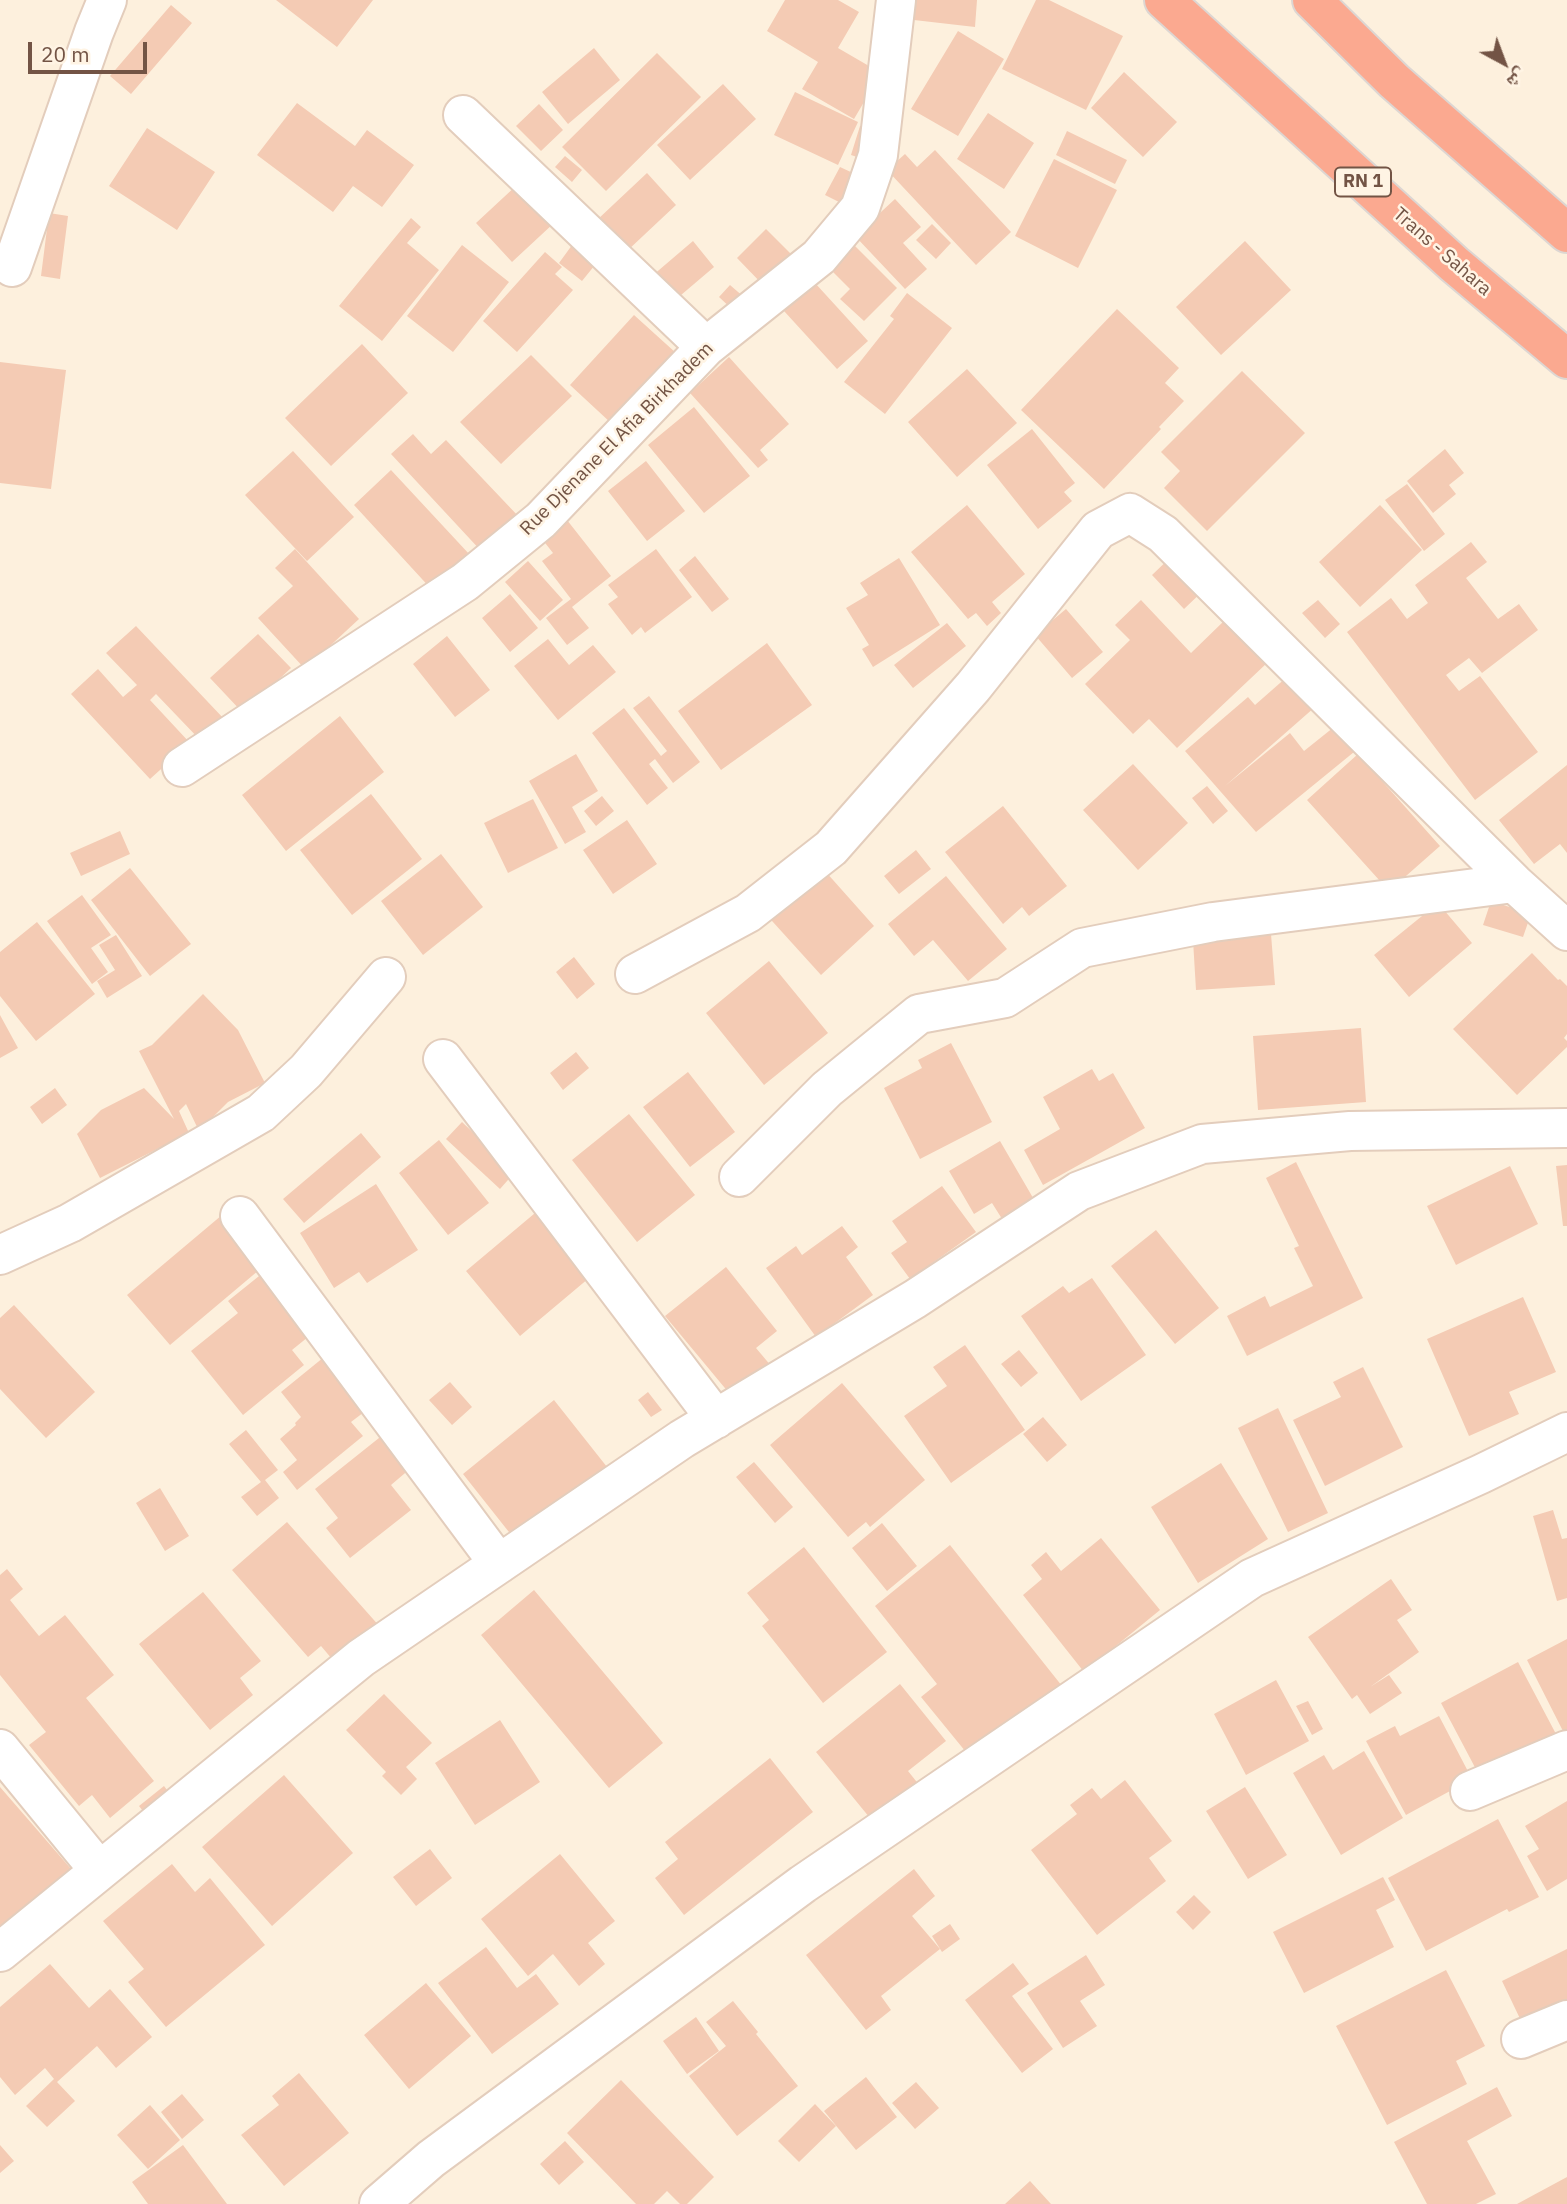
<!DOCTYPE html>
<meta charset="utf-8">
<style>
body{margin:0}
#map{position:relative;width:1567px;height:2204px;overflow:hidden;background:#fdf0dd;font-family:"IBM Plex Sans","Noto Naskh Arabic",sans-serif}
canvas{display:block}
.north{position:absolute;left:1469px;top:28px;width:70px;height:70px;-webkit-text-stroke:5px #fff4e4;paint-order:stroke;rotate:139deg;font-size:19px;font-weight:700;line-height:28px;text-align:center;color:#735445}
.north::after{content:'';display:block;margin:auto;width:24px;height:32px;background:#735445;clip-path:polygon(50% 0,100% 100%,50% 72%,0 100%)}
.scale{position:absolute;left:28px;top:42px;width:119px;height:32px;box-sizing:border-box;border:4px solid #735445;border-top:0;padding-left:9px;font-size:21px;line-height:24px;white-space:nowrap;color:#735445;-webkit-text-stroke:5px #fff4e4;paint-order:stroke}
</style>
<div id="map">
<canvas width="1567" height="2204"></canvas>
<div class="north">ش</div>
<div class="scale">20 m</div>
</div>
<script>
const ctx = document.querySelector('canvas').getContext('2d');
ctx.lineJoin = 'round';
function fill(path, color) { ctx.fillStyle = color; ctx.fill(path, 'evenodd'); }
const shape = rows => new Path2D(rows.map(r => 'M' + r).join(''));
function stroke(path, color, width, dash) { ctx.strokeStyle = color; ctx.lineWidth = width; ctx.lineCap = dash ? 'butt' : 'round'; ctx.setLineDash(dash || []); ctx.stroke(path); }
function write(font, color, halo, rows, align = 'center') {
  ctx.font = font + ' "IBM Plex Sans",sans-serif'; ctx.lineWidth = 5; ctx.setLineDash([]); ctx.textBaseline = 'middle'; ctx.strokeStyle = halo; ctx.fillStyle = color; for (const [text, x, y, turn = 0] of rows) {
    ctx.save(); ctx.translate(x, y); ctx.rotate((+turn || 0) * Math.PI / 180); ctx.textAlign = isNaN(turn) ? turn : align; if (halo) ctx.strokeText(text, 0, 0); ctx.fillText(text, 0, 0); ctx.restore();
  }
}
const building = shape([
 [276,0,373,0,337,47],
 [785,0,838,0,859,12,838,48,881,73,854,119,802,89,818,62,767,31],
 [916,0,977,0,975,27,914,20],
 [1036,0,1049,0,1123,36,1086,110,1002,69],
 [171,5,192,23,131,94,110,76],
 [958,31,1004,59,958,136,911,109],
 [594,48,620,80,568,124,542,92],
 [657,53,701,97,606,191,562,147],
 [1124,72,1177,122,1143,157,1091,108],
 [723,84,756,119,690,180,657,145],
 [795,92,858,122,838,165,774,135],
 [297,103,355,146,367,130,414,165,382,207,353,186,333,212,257,155],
 [539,104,563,130,541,151,516,126],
 [988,113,1034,143,1004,189,957,159],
 [860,126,878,132,869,161,851,155],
 [147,128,215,172,177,230,109,186],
 [1067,131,1127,160,1115,184,1056,155],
 [935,150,1011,232,976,265,887,170,905,154,917,167],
 [565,156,582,170,572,182,555,167],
 [1054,159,1117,190,1078,268,1015,236],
 [840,167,855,174,841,203,825,195],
 [647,173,676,205,627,251,597,220],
 [518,184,554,223,512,262,476,223],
 [895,199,921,227,903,243,927,269,905,289,855,236],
 [49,213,68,216,60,279,41,276],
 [411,218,421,227,407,243,439,270,382,341,339,306],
 [932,224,951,243,936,259,916,240],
 [766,229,795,258,765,287,737,258],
 [845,236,897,288,864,321,840,299,850,289,821,260],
 [575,241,599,260,582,281,559,263],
 [693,241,714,267,674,301,652,276],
 [1245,241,1291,290,1221,355,1176,307],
 [462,245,509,282,453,352,407,316],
 [545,252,562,267,555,274,573,290,517,352,483,321],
 [815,283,868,341,837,369,784,311],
 [730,285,745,298,734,311,719,297],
 [907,293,952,328,885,414,844,382,894,319,890,316],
 [1117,309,1179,368,1165,383,1184,401,1159,427,1161,429,1104,489,1021,410],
 [634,315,676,353,611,423,570,385],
 [362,344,408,393,331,466,285,418],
 [531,355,572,396,501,464,460,422],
 [729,357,789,424,760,450,768,460,758,468,690,393],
 [0,362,66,370,51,489,0,483],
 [967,369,1017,423,957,477,908,422],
 [1242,371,1305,433,1207,531,1164,488,1180,471,1161,452],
 [694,407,750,476,704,513,648,445],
 [1032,429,1075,483,1064,492,1072,501,1038,529,987,465],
 [413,434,431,454,446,440,520,518,483,553,391,454],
 [1445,449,1464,473,1449,485,1456,494,1433,513,1407,481],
 [293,451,354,517,307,561,245,495],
 [646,461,685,511,647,541,608,491],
 [391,470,470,555,433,591,354,505],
 [1407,484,1445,534,1424,551,1385,500],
 [967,505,1025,574,992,602,1001,613,987,626,976,613,968,619,911,552],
 [1380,505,1422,550,1360,607,1319,562],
 [567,520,611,576,572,607,589,628,567,645,546,618,571,599,542,561,553,553,542,539],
 [1471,542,1487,562,1466,578,1498,619,1519,604,1538,630,1482,673,1469,658,1446,675,1459,691,1480,676,1538,752,1475,800,1347,632,1391,598,1407,619,1428,603,1415,585],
 [295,549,359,619,305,669,258,618,293,586,275,568],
 [656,549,692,597,645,633,641,627,632,635,608,604,618,597,608,585],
 [1174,554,1206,588,1184,609,1152,575],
 [695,556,729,599,712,612,679,570],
 [899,558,940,625,873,667,862,649,869,645,846,608,868,595,860,583],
 [528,561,563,600,540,621,505,582],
 [510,594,538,628,510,652,482,618],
 [1141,600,1191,653,1226,619,1267,663,1177,748,1149,719,1133,734,1085,684,1130,640,1115,625],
 [1318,600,1340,624,1325,638,1302,613],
 [1066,609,1103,652,1072,678,1035,635],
 [947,623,966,646,913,688,894,665],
 [136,626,225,720,202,742,156,694,150,700,190,743,150,779,71,694,98,669,123,697,137,685,106,653],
 [258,634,291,668,243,713,210,678],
 [447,636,490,690,455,717,413,664],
 [548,639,569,665,593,645,616,672,558,720,514,666],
 [767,643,812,705,721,770,678,711],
 [1288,676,1315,707,1225,786,1290,733,1304,751,1334,727,1354,752,1256,832,1185,751,1248,697,1255,705],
 [649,696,700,762,673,783,655,759,649,764,668,788,647,805,592,733,624,708,661,756,667,751,633,708],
 [340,716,384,772,286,851,242,795],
 [576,754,598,791,572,807,586,832,565,844,529,781],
 [1358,754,1440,846,1389,891,1307,800],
 [1133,764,1188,823,1138,870,1083,810],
 [1567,765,1567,853,1560,844,1534,864,1499,820],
 [1207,786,1228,811,1213,824,1192,798],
 [371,794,422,859,352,915,300,850],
 [602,796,614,811,596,826,584,811],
 [533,799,558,848,508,873,484,823],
 [1003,806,1067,886,1029,916,1022,907,1003,924,945,852],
 [627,820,657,864,613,894,583,850],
 [120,831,130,854,81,876,70,853],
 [916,850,931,869,899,894,884,876],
 [441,854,483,907,423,955,381,901],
 [817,862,874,926,821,975,763,911],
 [130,868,191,944,150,976,91,900],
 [946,876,1007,949,968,981,933,940,914,956,888,924],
 [82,895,111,935,91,948,108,972,92,984,47,921],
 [1491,901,1531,914,1523,937,1483,925],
 [1438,903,1472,943,1409,997,1374,955],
 [37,922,95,994,36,1041,0,996,0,952],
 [1271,934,1275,985,1196,990,1193,940],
 [116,935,142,976,107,998,97,981,115,970,99,945],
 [1532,953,1558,980,1560,979,1567,986,1567,1034,1564,1038,1567,1041,1567,1047,1517,1095,1453,1029],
 [574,957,595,984,577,999,556,972],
 [769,961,828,1033,764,1085,706,1013],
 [203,994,238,1030,265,1083,228,1102,199,1131,186,1104,179,1111,189,1133,100,1178,77,1134,101,1110,144,1088,174,1119,139,1051,152,1045],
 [0,1015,18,1048,0,1058],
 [1361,1028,1366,1102,1258,1110,1253,1036],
 [951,1043,992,1122,920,1159,884,1088,922,1068,918,1060],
 [576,1052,589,1068,563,1090,550,1073],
 [1092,1069,1099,1081,1113,1073,1145,1128,1043,1185,1024,1150,1060,1129,1043,1097],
 [688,1072,735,1132,690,1167,643,1107],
 [55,1088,67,1105,42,1124,30,1107],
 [629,1114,695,1195,637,1242,572,1160],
 [462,1122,515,1172,500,1189,446,1139],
 [361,1133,381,1157,304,1223,283,1199],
 [439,1140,489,1203,448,1235,399,1173],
 [1000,1141,1036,1203,1004,1222,992,1203,974,1214,949,1171],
 [1296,1162,1363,1298,1247,1356,1227,1316,1265,1296,1270,1307,1313,1286,1294,1248,1299,1246,1266,1178],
 [1567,1165,1567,1226,1563,1226,1556,1166],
 [1510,1166,1538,1224,1456,1265,1427,1206],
 [376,1184,418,1250,367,1283,359,1272,334,1288,300,1233],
 [942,1186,976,1232,910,1279,891,1253,907,1242,892,1221],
 [541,1208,595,1273,520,1336,466,1271],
 [222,1215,265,1265,170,1345,127,1295],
 [842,1226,858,1247,846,1257,873,1295,816,1337,766,1268,796,1246,802,1255],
 [1156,1230,1219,1308,1175,1344,1111,1266],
 [726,1267,777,1331,756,1348,772,1367,734,1399,665,1316],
 [269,1268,290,1295,280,1303,308,1337,292,1350,304,1365,243,1415,191,1351,238,1313,228,1301],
 [1092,1278,1146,1355,1081,1401,1021,1316,1063,1286,1069,1293],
 [1523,1297,1556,1372,1509,1392,1519,1414,1469,1436,1427,1339],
 [14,1305,95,1392,46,1438,0,1389,0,1318],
 [965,1345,1025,1430,951,1483,904,1416,947,1386,933,1367],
 [1019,1350,1038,1373,1021,1387,1001,1364],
 [329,1353,372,1406,351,1422,363,1436,297,1490,283,1472,297,1460,280,1439,296,1425,295,1423,301,1417,281,1392],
 [1363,1367,1403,1447,1325,1486,1293,1420,1341,1397,1333,1382],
 [450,1382,472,1407,452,1425,429,1400],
 [842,1383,925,1480,870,1527,866,1522,848,1537,770,1445],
 [648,1392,662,1410,651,1417,638,1400],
 [554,1400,611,1472,520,1546,463,1474],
 [1278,1408,1328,1513,1288,1532,1238,1428],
 [1043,1417,1067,1445,1047,1462,1023,1434],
 [246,1430,278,1470,265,1480,279,1498,257,1516,241,1497,261,1482,229,1444],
 [384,1434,411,1468,391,1485,411,1510,350,1558,326,1528,338,1518,315,1489],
 [754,1462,793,1507,775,1523,736,1477],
 [1221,1463,1268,1539,1198,1583,1151,1507],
 [160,1488,189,1536,165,1551,136,1503],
 [1553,1510,1562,1539,1567,1538,1567,1598,1557,1601,1533,1516],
 [287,1522,381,1628,338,1666,321,1646,308,1657,232,1570],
 [882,1523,917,1566,887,1591,852,1548],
 [1101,1538,1160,1610,1084,1672,1023,1595,1042,1579,1031,1565,1046,1552,1061,1571],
 [950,1545,1062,1686,970,1757,921,1697,937,1684,875,1606],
 [804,1547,887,1652,823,1703,762,1626,769,1620,747,1593],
 [7,1569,23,1589,10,1600,39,1636,65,1615,114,1675,86,1698,154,1781,110,1818,92,1795,79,1806,29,1745,46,1732,0,1675,0,1575],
 [1391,1579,1412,1610,1397,1620,1419,1652,1370,1687,1389,1675,1402,1693,1370,1714,1357,1695,1352,1699,1308,1637],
 [534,1590,663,1743,609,1788,481,1635],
 [203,1592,261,1661,240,1678,253,1695,210,1730,139,1644],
 [1567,1639,1567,1739,1527,1660],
 [1518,1662,1556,1734,1479,1775,1441,1703],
 [1276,1680,1309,1741,1246,1775,1214,1714],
 [900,1684,946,1741,908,1771,920,1786,874,1823,816,1752],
 [384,1694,432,1743,406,1767,417,1779,401,1795,382,1776,386,1772,346,1730],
 [1308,1701,1323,1729,1312,1735,1296,1706],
 [1439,1716,1472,1779,1406,1815,1366,1741,1395,1726,1400,1736],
 [500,1720,540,1782,475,1825,435,1763],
 [1364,1751,1403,1818,1341,1855,1293,1773,1324,1755,1333,1770],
 [770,1758,813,1812,684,1915,655,1878,678,1859,665,1842],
 [284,1775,353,1853,272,1926,202,1847],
 [1125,1780,1172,1841,1149,1858,1166,1881,1097,1935,1031,1850,1077,1814,1070,1805,1092,1788,1101,1799],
 [164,1786,179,1806,154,1825,139,1806],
 [0,1787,72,1870,0,1933],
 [1245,1787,1287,1855,1248,1879,1206,1811],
 [1567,1801,1567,1879,1547,1891,1527,1856,1539,1849,1525,1826],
 [1498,1819,1539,1897,1509,1912,1507,1909,1426,1951,1388,1878],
 [430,1849,452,1878,416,1906,393,1877],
 [560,1854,615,1921,588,1943,605,1964,579,1986,553,1954,528,1976,481,1919],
 [172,1864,195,1892,210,1878,265,1945,166,2027,128,1982,144,1969,103,1921],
 [914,1869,935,1896,912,1916,940,1949,881,1996,891,2010,866,2030,806,1955],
 [1383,1877,1395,1900,1376,1910,1394,1947,1304,1993,1273,1932],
 [1194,1895,1211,1912,1193,1930,1176,1912],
 [950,1924,960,1939,942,1952,932,1936],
 [486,1947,517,1988,536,1974,559,2004,492,2054,438,1983],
 [1567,1949,1567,2006,1524,2027,1502,1981],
 [1086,1955,1105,1985,1080,2001,1097,2026,1063,2048,1027,1993],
 [1013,1963,1029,1984,1012,1996,1053,2049,1022,2073,965,2000],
 [50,1964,89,2008,110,1989,152,2037,116,2068,97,2046,57,2082,75,2101,47,2127,26,2106,54,2079,45,2068,15,2095,0,2077,0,2007],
 [1446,1970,1485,2046,1456,2061,1467,2084,1387,2125,1336,2026],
 [426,1983,471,2036,409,2089,364,2035],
 [733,2001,758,2032,756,2034,798,2086,737,2136,689,2076,726,2046,706,2022],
 [696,2017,719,2051,687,2074,663,2041],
 [299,2073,349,2133,284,2186,241,2135,279,2105,272,2096],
 [866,2077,897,2117,856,2150,824,2111],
 [621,2080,714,2177,687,2204,680,2204,667,2191,654,2204,636,2204,567,2133],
 [916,2082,939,2108,915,2129,892,2103],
 [1497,2087,1512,2116,1467,2141,1496,2194,1476,2204,1427,2204,1394,2142],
 [182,2094,204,2120,182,2139,161,2112],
 [815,2104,836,2126,799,2162,778,2141],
 [150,2105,180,2140,148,2169,117,2135],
 [565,2141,584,2162,559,2185,540,2164],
 [0,2145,14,2161,0,2173],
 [183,2145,227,2204,148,2204,132,2182],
 [1567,2177,1567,2204,1517,2204],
 [1030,2181,1051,2204,1005,2204]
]);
const minor = shape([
 [463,115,706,347],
 [12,267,94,32,107,0],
 [182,767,465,582,541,520,706,347,819,257,860,208,878,155,896,0],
 [635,974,748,913,831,848,973,687,1098,530,1130,513,1163,534,1514,883,1567,931],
 [443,1059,716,1419],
 [739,1177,827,1089,919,1014,1005,998,1082,948,1213,922,1514,883],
 [240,1216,499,1564],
 [0,1255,70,1223,261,1113,306,1071,386,977],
 [0,1749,99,1870],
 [1470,1791,1567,1750],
 [0,1952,361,1658,682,1439,915,1299,1079,1191,1202,1144,1350,1131,1567,1128],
 [1521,2039,1567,2020],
 [379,2204,431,2159,803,1884,1252,1578,1481,1474,1567,1432]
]);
const highway = shape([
 [1164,0,1454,264,1567,359],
 [1312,0,1394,81,1567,233]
]);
const shields = [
 [1363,182,56]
];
const shieldNames = [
 ["RN 1",1363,182]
];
const streetNames = [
 ["Trans - Sahara",1442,252,41],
 ["Rue Djenane El Afia Birkhadem",617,439,-45]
];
fill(building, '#f4cbb4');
stroke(minor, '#e3cdbc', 42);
stroke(highway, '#ddd6d2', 42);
stroke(minor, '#fff', 38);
stroke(highway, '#fba990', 38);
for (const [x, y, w] of shields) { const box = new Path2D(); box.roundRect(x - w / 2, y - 14.5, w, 29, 5); ctx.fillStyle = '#fff4e4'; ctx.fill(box); stroke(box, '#735445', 2); }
write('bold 18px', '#735445', null, shieldNames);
write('19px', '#735445', '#fff4e4', streetNames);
</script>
